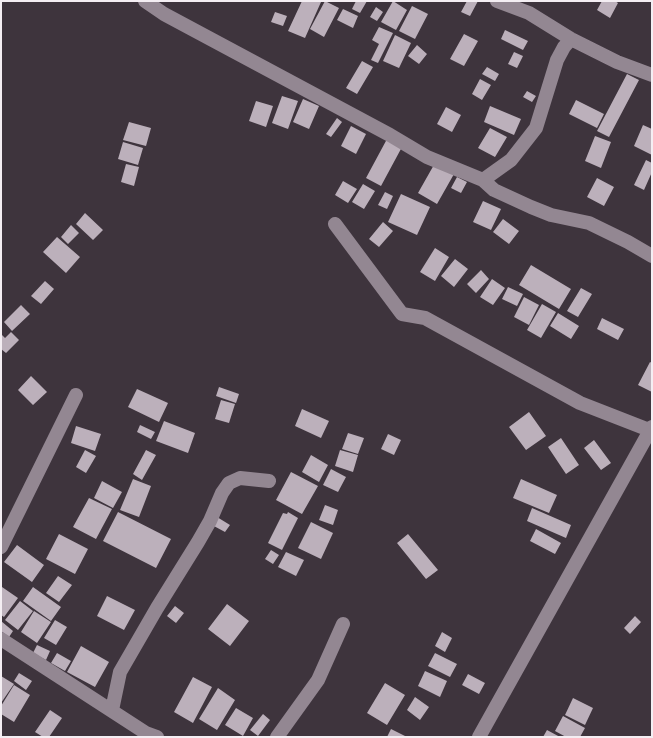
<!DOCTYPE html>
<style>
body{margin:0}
#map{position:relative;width:653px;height:738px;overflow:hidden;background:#3e343d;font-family:Roboto,sans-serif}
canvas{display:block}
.frame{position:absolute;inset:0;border:2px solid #f4eef3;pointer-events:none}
</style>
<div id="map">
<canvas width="653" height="738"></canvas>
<div class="frame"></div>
</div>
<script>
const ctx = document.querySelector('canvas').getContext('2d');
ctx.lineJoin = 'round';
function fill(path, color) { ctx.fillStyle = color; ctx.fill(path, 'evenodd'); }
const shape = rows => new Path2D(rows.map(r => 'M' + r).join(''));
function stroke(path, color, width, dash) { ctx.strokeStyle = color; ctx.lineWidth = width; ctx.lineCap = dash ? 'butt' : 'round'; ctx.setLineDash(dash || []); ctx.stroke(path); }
const building = shape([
 [302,1,321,2,305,38,288,31],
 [325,1,339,8,324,37,310,29],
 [356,1,367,1,360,13,352,9],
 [393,1,407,10,396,30,381,22],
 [467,1,478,1,470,16,461,12],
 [602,1,615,1,618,3,610,18,597,10],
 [412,6,428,14,415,39,399,31],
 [376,7,383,12,377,21,370,17],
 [343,9,358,16,353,28,337,20],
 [275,12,287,16,283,26,271,22],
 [379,27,393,33,378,63,371,60,379,44,372,40],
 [505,30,528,41,523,50,501,39],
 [464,34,478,41,464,66,450,59],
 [395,35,411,43,399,68,383,61],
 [417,45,427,54,419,64,408,56],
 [514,52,523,56,517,68,508,64],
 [362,61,373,67,357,94,346,88],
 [487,67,499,74,495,81,482,74],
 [627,74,639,80,609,137,597,131],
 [480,79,491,85,482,100,472,94],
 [527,91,536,96,532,102,523,97],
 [282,96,298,101,288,129,272,123],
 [303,99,319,106,309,129,293,122],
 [576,100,604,114,597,128,569,114],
 [256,101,273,106,266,127,249,121],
 [490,106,521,119,514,135,484,122],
 [446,107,461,115,452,132,437,124],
 [337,118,342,122,331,137,326,134],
 [129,122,151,128,146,146,123,140],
 [643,125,652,129,652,155,634,146],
 [351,126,366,134,356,154,341,146],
 [490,128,507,137,495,157,478,148],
 [595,136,611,142,601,168,585,161],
 [387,139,402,147,381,186,366,178],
 [123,142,143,148,138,165,118,159],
 [646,160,652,163,652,172,644,190,634,185],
 [435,163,454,174,437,204,418,193],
 [126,164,139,167,134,186,121,182],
 [457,177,467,182,461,193,451,188],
 [597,178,614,187,604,206,587,197],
 [343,181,357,189,348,203,335,195],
 [363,184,375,191,364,209,352,202],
 [385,192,393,196,387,209,378,205],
 [401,194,430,207,417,235,388,222],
 [483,201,501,209,491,230,473,222],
 [85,213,103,230,93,240,76,224],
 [503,219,519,231,509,244,493,232],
 [383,222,393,231,379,247,369,239],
 [71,225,79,233,68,244,61,237],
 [57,237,80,257,66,273,43,252],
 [435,248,449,257,435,281,420,272],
 [455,259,468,269,454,287,441,276],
 [531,265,571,289,559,309,519,285],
 [481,270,489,279,476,293,467,284],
 [492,279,505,288,493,305,480,297],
 [45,281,54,289,41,304,31,296],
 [508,287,523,294,517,306,502,299],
 [581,288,592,294,578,317,567,311],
 [524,297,539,305,529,325,514,317],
 [542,304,556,312,541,338,527,330],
 [21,305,30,314,12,331,4,322],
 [558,313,579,326,571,339,550,326],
 [602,318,624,329,618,340,597,329],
 [11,332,19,340,6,353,1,349,1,334,5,338],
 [650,362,652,363,652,392,638,385],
 [31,376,47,392,33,405,18,390],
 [219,387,239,394,236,403,216,396],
 [137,389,168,403,159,422,128,407],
 [221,400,235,404,229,423,215,419],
 [302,409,329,421,321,438,295,426],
 [529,412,546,436,526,450,509,427],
 [164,421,195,433,188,453,156,441],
 [140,425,155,432,151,439,137,432],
 [76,426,101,434,95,451,71,443],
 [348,433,364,438,358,454,342,449],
 [388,434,401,440,394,455,381,449],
 [561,438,579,465,566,474,548,447],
 [594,440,611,463,601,470,584,448],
 [85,450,96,456,86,473,76,467],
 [146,450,156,455,142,480,133,474],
 [340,450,358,455,353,472,335,466],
 [311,455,328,465,319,482,302,472],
 [331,469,346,477,338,492,323,485],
 [291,472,318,486,302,514,276,500],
 [133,479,151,486,139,517,120,510],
 [521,479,557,495,549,513,513,498],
 [102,481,122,492,113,508,94,498],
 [89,498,112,509,96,539,73,527],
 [325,505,338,510,333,525,319,520],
 [532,508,571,525,566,538,527,521],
 [118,512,171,539,156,568,103,541],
 [288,512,298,518,282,550,268,543,283,513,287,514],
 [217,517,230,525,225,532,212,525],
 [311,522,333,533,321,559,298,548],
 [536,529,561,543,555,554,530,541],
 [59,534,88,549,75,574,46,559],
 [408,534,438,570,426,579,397,543],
 [17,545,44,565,32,582,4,562],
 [271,550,279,555,273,564,265,559],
 [286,552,304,560,296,576,278,567],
 [58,576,72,585,59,602,46,593],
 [2,587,18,598,4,617,1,615],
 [33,587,61,607,51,621,23,601],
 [107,596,135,610,124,630,97,616],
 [20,601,33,611,18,630,5,620],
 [227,604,249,621,230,646,208,629],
 [175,606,184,613,176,623,167,616],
 [34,611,51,622,37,643,21,632],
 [635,616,641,622,630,634,624,628],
 [55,620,67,627,56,645,44,638],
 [1,621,13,631,9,637,1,631],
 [442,632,452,638,445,652,435,646],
 [37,645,50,651,46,660,33,653],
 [81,646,109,662,95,687,67,672],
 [57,653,71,661,65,671,51,663],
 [435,653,457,664,450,677,428,666],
 [425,671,447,681,440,697,418,686],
 [19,673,32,681,26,690,14,681],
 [468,674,485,683,479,694,462,685],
 [1,676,14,684,1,703],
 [193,677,212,687,193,723,174,712],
 [385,683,405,695,387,725,367,713],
 [14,685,30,695,14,722,1,714,1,706],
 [218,688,235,700,217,730,199,719],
 [415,697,429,707,420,720,407,710],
 [573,698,593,708,585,725,565,715],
 [236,708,253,718,243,736,225,725],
 [50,710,62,718,49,737,43,737,35,732],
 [263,714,270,720,258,736,250,730],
 [563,716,585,728,580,737,566,737,555,731],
 [391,729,407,737,387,737],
 [547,730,560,737,543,737]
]);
const minor = shape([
 [145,1,164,14,390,135,427,157,483,180,494,190,531,207,551,215,589,223,628,242,652,256],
 [497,1,529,13,571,39,617,62,652,75],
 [483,180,511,160,536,128,557,60,564,47,571,39],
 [335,224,402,314,425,318,580,403,652,431],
 [1,547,76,395],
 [1,639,146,733,157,737],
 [112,710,120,672,157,608,198,542,210,521,222,493,229,483,240,478,269,481],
 [277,737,318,680,343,624],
 [479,737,652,427]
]);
fill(building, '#bcb0bb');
stroke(minor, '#938792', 14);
</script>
